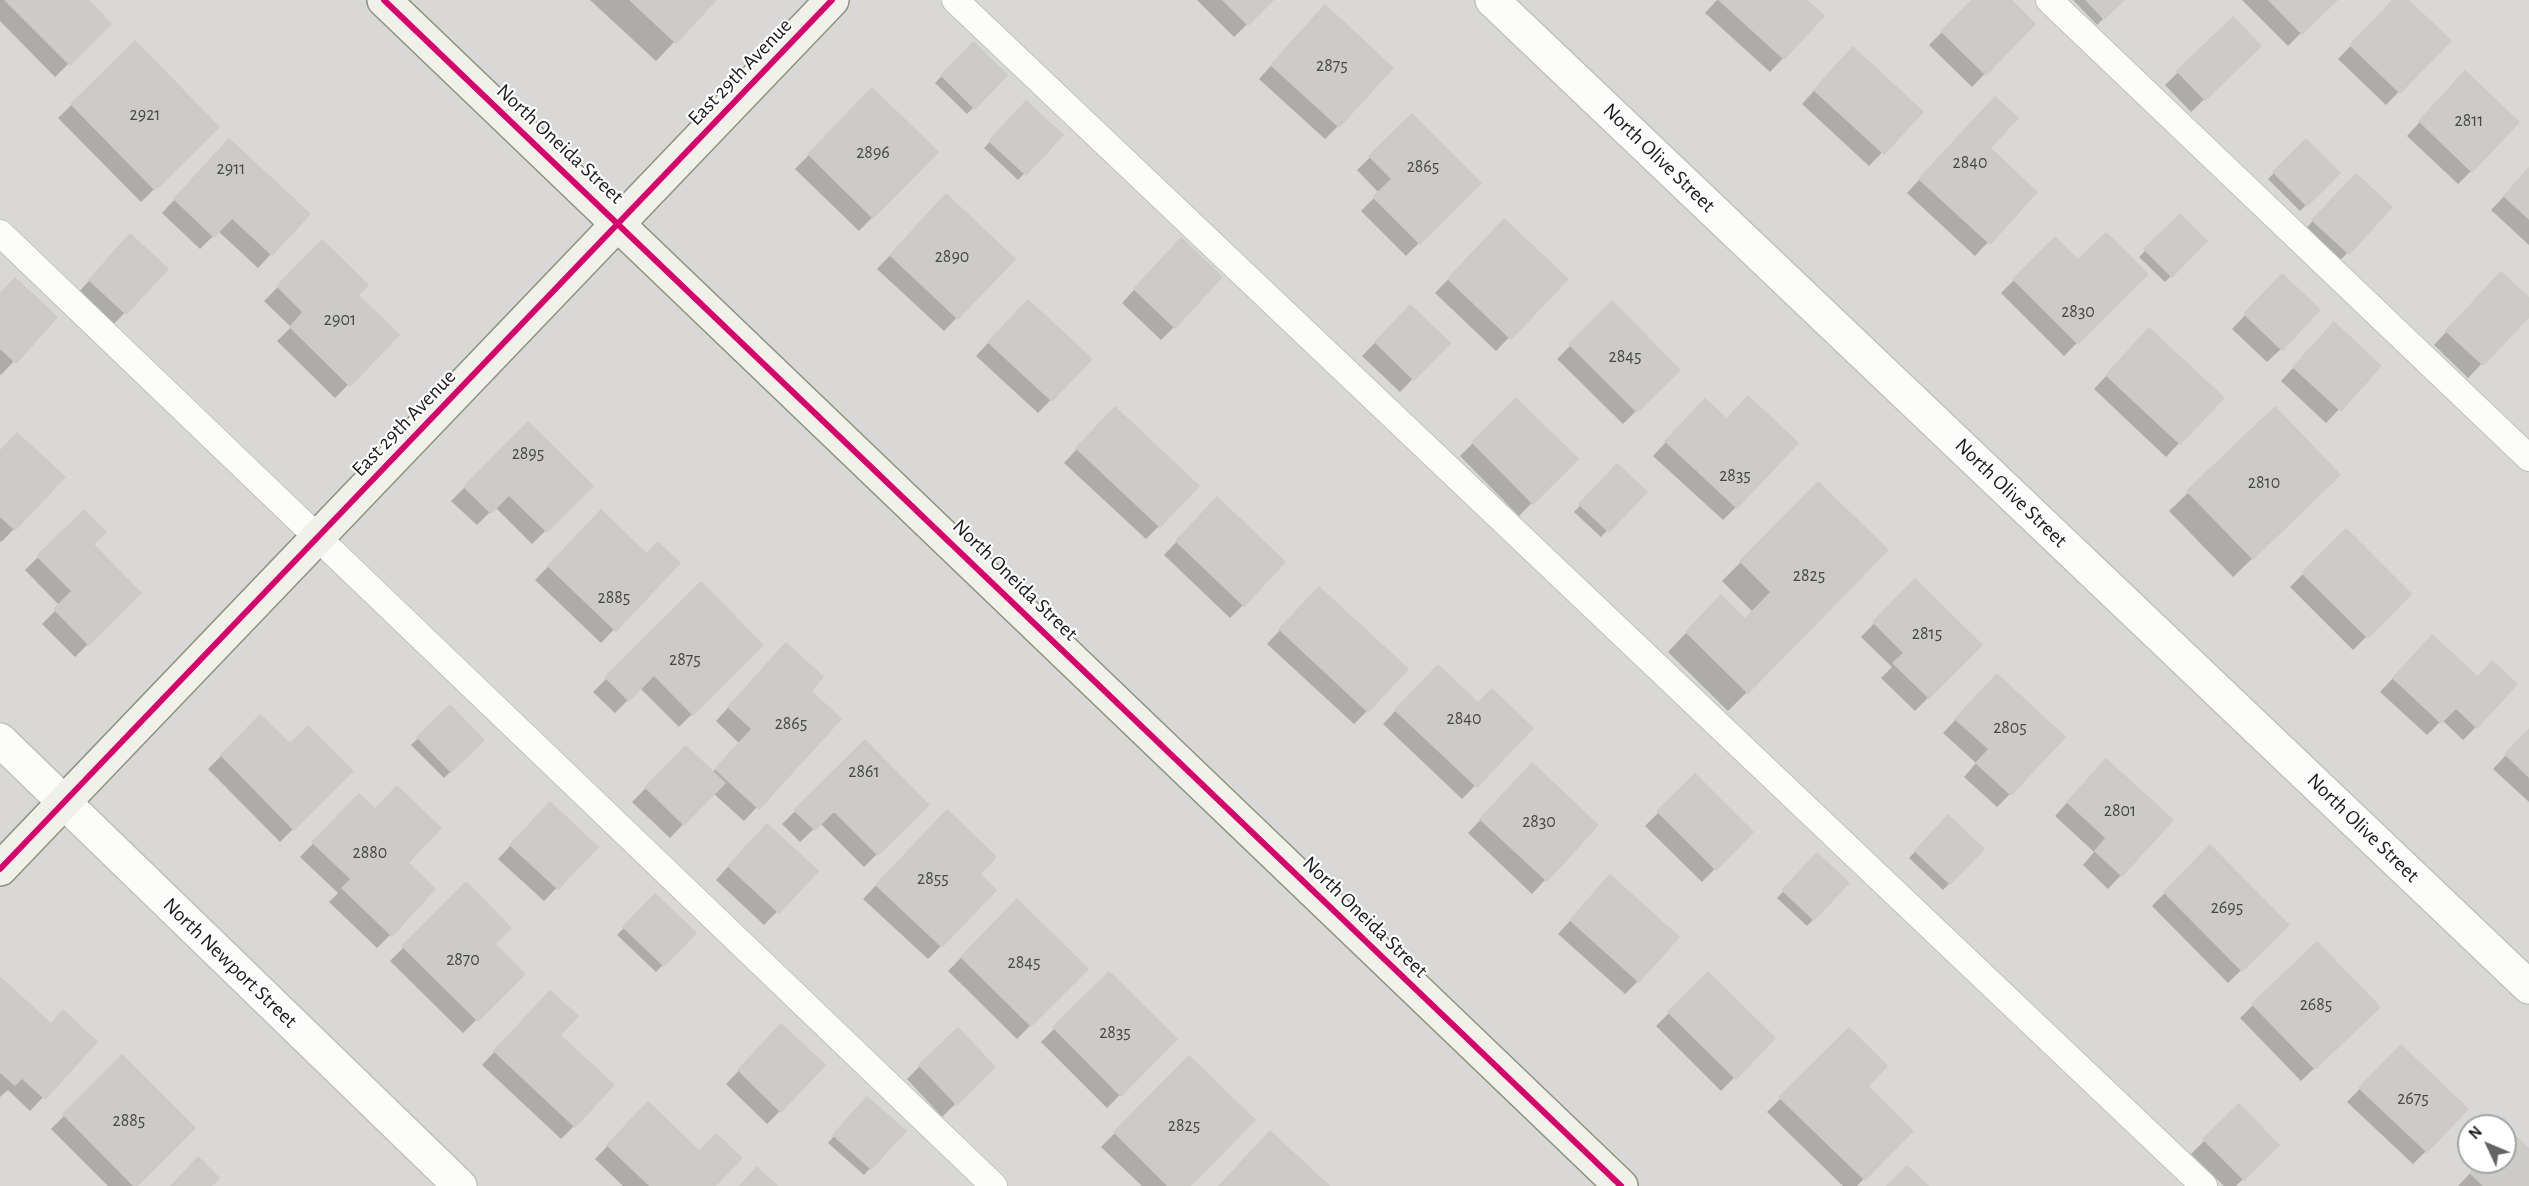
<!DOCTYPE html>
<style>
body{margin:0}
#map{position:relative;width:2529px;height:1186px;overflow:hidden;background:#eae9e4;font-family:"Alegreya Sans",sans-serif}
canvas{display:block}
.north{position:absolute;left:2457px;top:1114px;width:60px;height:60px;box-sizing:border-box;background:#fff;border:2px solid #a4a4a4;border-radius:50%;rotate:314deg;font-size:16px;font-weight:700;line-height:24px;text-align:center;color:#1c1c1c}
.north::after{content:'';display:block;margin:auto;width:21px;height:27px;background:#646462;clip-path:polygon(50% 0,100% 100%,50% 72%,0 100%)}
</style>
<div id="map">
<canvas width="2529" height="1186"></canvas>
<div class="north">N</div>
</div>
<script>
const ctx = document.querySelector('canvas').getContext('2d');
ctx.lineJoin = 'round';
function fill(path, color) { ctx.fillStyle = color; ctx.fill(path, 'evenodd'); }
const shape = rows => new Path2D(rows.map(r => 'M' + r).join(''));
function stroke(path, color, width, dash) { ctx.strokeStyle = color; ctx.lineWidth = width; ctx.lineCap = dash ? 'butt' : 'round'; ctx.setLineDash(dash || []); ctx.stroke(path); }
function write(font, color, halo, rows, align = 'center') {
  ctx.font = font + ' "Alegreya Sans",sans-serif'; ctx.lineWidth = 4.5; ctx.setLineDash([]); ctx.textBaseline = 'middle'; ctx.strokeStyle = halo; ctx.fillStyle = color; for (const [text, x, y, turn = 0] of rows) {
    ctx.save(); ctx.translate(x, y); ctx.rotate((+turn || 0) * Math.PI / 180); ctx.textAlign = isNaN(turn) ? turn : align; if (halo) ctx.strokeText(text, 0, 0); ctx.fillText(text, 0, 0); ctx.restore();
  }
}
const residential = shape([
 [0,0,2529,0,2529,1186,0,1186],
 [2469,1126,2505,1126,2505,1162,2469,1162]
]);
const shadow = shape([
 [0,0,85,0,109,24,55,77,0,21],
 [590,0,714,0,656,61],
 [1197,0,1272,0,1234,37],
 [1717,0,1804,0,1822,16,1770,72,1705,13],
 [1974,0,2008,0,2033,24,1972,87,1929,45],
 [2073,0,2122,0,2097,25],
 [2242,0,2334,0,2288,46],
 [2395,0,2406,0,2448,41,2386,105,2338,59],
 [2233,19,2259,46,2191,112,2165,85],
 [1311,21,1338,126,1325,139,1259,79],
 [135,43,217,127,141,202,58,118],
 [974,44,1005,75,967,114,935,83],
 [1840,62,1921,112,1869,166,1802,104],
 [2452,87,2471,171,2458,184,2407,136],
 [872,91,936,152,859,231,795,169],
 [1026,104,1061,135,1018,180,984,148],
 [1981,112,1988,148,2035,192,1975,256,1907,193],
 [1412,116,1478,183,1406,256,1361,211,1379,193,1357,170],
 [2306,141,2338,173,2300,211,2268,179],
 [216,155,308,214,258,268,218,231,200,249,162,213],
 [2529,170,2529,245,2491,210],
 [2342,189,2390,207,2335,266,2300,235],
 [933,210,1013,259,944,331,877,269],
 [2180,216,2205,241,2165,282,2139,257],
 [1491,235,1566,279,1496,351,1435,293],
 [2055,239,2078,262,2146,274,2064,356,2001,293],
 [322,243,356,295,397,335,335,398,277,341,291,327,264,301],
 [117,250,166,269,112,326,77,294],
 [1167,254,1174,327,1161,340,1122,303],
 [2488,287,2529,300,2529,314,2468,378,2434,345],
 [2269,290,2281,349,2267,362,2232,329],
 [0,295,55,317,1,375,0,374],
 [1612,304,1677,370,1623,424,1557,359],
 [1410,307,1448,343,1400,392,1362,356],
 [1014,315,1090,359,1038,413,976,356],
 [2321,338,2379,367,2326,423,2281,381],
 [2136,344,2222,398,2166,457,2094,389],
 [1516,400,1575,459,1519,516,1460,456],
 [1692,414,1736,507,1723,520,1653,456],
 [1102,422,1159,526,1146,539,1064,463],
 [528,424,591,486,532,544,495,507,477,525,451,501],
 [0,452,14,529,1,542,0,541],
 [1617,466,1644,492,1601,537,1574,512],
 [1818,484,1747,692,1728,711,1668,652,1702,616,1744,621,1753,612,1722,581],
 [2189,492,2319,494,2233,577,2169,511],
 [84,512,91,544,139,593,75,657,42,624,60,606,25,570],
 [601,512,647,555,677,563,601,643,535,580],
 [1204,513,1243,605,1230,618,1164,555],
 [2346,531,2409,594,2353,650,2290,587],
 [1915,581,1980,645,1915,711,1881,678,1892,667,1861,637],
 [701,584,761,645,679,727,640,688,615,713,593,692],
 [1306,602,1367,711,1354,724,1267,644],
 [2419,650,2476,727,2463,740,2442,720,2427,735,2380,692],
 [773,658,839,719,744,821,713,793,670,838,632,802,686,748,712,773,739,743,716,721],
 [1425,680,1531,728,1462,799,1383,724],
 [1984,690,2010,794,1997,807,1964,777,1976,763,1943,733],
 [450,708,482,740,444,778,411,745],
 [260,717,290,746,351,771,280,842,208,769],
 [2529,730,2529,802,2493,769],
 [865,742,926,805,864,867,820,823,800,842,782,824],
 [2093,774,2121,875,2108,889,2083,865,2094,852,2055,816],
 [1695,776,1751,832,1702,882,1645,826],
 [1519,779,1596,825,1532,894,1468,833],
 [359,796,406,863,391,934,377,948,329,902,338,893,300,857],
 [537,817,596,847,544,901,498,859],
 [1948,817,1982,849,1943,890,1909,858],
 [933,825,978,874,941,946,928,959,863,899],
 [753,839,816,871,764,925,716,880],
 [2210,847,2287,925,2228,983,2152,906],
 [1817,855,1847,883,1807,926,1777,898],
 [466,885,493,945,523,974,463,1033,390,961],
 [1597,891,1638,981,1625,994,1558,934],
 [655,896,694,933,656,972,617,935],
 [1017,901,1086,969,1017,1039,948,971],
 [1109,974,1175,1039,1107,1108,1041,1042],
 [1708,974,1773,1038,1721,1091,1656,1026],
 [0,979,50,1026,95,1042,30,1111,8,1090,0,1097],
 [2253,1005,2364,1020,2301,1081,2240,1018],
 [537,1006,558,1036,574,1126,561,1139,482,1065],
 [1849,1030,1866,1086,1911,1131,1857,1186,1843,1186,1767,1112],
 [768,1040,780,1111,767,1124,726,1084],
 [2401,1047,2426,1151,2413,1164,2347,1102],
 [122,1058,135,1186,108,1186,51,1129],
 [1189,1058,1188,1186,1142,1186,1101,1147],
 [920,1066,993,1067,942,1117,907,1079],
 [648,1104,713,1186,623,1186,595,1159],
 [861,1105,903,1131,864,1175,828,1143],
 [2239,1106,2277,1145,2236,1186,2224,1186,2191,1154],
 [2505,1137,2529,1151,2529,1186,2458,1186,2481,1162,2505,1162]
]);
const building = shape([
 [5,0,88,0,111,24,70,65,5,0],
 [630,0,716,0,676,43,630,0],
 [1223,0,1273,0,1248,25,1223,0],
 [1719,0,1806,0,1824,16,1784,59,1719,0],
 [1972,0,2011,0,2035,24,1986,75,1941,31,1972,0],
 [2086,0,2124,0,2104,19,2086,0],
 [2269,0,2337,0,2302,34,2269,0],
 [2393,0,2408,0,2451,41,2400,93,2350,45,2393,0],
 [1325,5,1393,68,1339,127,1271,65,1325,5],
 [2233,17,2261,46,2205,100,2177,71,2233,17],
 [135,41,219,127,155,190,71,104,135,41],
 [974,42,1007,75,975,109,941,75,974,42],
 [1853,47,1923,112,1884,154,1814,90,1853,47],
 [2465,71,2519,122,2472,172,2419,121,2465,71],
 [872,88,938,152,873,218,808,154,872,88],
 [1995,97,2018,118,1990,148,2037,192,1990,244,1919,179,1995,97],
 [1026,101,1063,135,1026,175,989,141,1026,101],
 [1412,114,1481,183,1420,244,1373,197,1392,179,1369,156,1412,114],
 [229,139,310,214,272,255,232,218,214,237,174,199,229,139],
 [2306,139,2340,173,2307,206,2273,172,2306,139],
 [2529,168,2529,219,2504,196,2529,168],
 [2356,174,2392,207,2349,254,2312,220,2356,174],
 [946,194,1015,259,958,319,890,255,946,194],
 [2180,214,2207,241,2172,277,2144,249,2180,214],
 [1504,219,1568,279,1511,339,1448,279,1504,219],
 [2106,233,2148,274,2078,344,2013,279,2055,237,2078,260,2106,233],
 [130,234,168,269,126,314,89,280,130,234],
 [1181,238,1222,277,1175,328,1134,289,1181,238],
 [322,240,368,285,358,295,399,335,350,386,290,327,303,312,277,286,322,240],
 [2501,272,2529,298,2529,317,2483,365,2446,331,2501,272],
 [2282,274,2320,310,2282,350,2244,314,2282,274],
 [15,278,57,317,16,363,0,348,0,294,15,278],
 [1028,300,1092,359,1052,401,988,342,1028,300],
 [1612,301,1680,370,1637,412,1569,344,1612,301],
 [1410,305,1450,343,1414,380,1375,342,1410,305],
 [2334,322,2381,366,2341,411,2293,367,2334,322],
 [2149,328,2224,398,2180,444,2106,375,2149,328],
 [1748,396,1798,443,1737,508,1665,441,1705,399,1727,419,1748,396],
 [1516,398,1578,459,1533,504,1472,442,1516,398],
 [1115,407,1199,486,1160,527,1076,448,1115,407],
 [2275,407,2340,475,2253,559,2187,491,2275,407],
 [528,422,593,486,547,532,509,495,491,513,464,487,528,422],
 [17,433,65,477,15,530,0,516,0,451,17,433],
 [1617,464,1647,492,1609,532,1579,504,1617,464],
 [1818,482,1888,550,1748,693,1686,632,1721,595,1745,619,1771,592,1740,561,1818,482],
 [1217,497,1285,562,1244,606,1176,541,1217,497],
 [84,510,106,532,93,544,141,593,89,645,54,609,72,591,37,556,84,510],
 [601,510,647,554,658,542,680,563,616,631,548,566,601,510],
 [2346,529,2411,594,2368,638,2302,573,2346,529],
 [1915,579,1982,645,1929,698,1893,663,1904,653,1873,622,1915,579],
 [701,582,763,645,693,715,654,675,629,701,605,677,701,582],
 [1319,587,1408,669,1368,712,1279,629,1319,587],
 [2432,635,2478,677,2492,661,2517,684,2477,728,2456,708,2441,723,2393,678,2432,635],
 [786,643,823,677,811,691,841,719,759,809,715,769,752,729,728,707,786,643],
 [1438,665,1478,703,1492,689,1533,728,1477,787,1395,710,1438,665],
 [1997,674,2065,737,2011,795,1976,763,1989,749,1955,719,1997,674],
 [450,705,484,740,451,772,417,737,450,705],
 [260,715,290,744,308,726,353,771,294,830,221,755,260,715],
 [2529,729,2529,777,2505,754,2529,729],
 [865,740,929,805,878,855,834,811,815,830,794,810,865,740],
 [686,746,725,783,684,825,645,787,686,746],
 [2106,759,2173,820,2122,876,2095,851,2106,838,2067,802,2106,759],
 [1532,763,1598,825,1547,881,1480,819,1532,763],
 [1695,774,1753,832,1716,870,1657,811,1695,774],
 [397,786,441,828,408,863,435,889,392,936,342,888,351,879,312,842,359,794,375,809,397,786],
 [550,802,598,847,558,889,510,845,550,802],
 [947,810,996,857,980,874,996,890,942,947,876,885,947,810],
 [1948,815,1984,849,1950,884,1915,851,1948,815],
 [767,824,818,871,779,913,728,866,767,824],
 [2210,845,2289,925,2242,971,2164,892,2210,845],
 [1817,853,1849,883,1814,920,1782,890,1817,853],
 [1610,875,1679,937,1639,982,1570,920,1610,875],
 [466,882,511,928,495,944,525,974,478,1021,402,946,466,882],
 [655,894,696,933,664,966,623,927,655,894],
 [1017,899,1088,969,1031,1026,961,957,1017,899],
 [2317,942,2380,1007,2315,1069,2252,1004,2317,942],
 [1109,972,1177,1039,1121,1096,1053,1027,1109,972],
 [1708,972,1775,1038,1736,1079,1668,1012,1708,972],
 [0,977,51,1024,63,1010,97,1042,45,1099,22,1078,15,1085,0,1072,0,977],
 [550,991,578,1016,560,1035,614,1085,575,1127,494,1051,550,991],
 [781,1024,825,1065,781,1112,738,1070,781,1024],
 [958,1028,995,1067,957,1105,919,1065,958,1028],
 [1849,1028,1887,1066,1868,1086,1913,1131,1865,1180,1779,1097,1849,1028],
 [2401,1045,2468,1109,2427,1152,2359,1088,2401,1045],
 [122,1055,195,1128,137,1186,134,1186,63,1114,122,1055],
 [1189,1056,1255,1120,1190,1186,1168,1186,1114,1132,1189,1056],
 [867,1097,906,1131,871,1169,833,1135,867,1097],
 [648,1102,699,1151,716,1134,742,1158,715,1186,650,1186,607,1145,648,1102],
 [2239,1104,2279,1145,2244,1180,2203,1139,2239,1104],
 [2509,1130,2529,1149,2529,1186,2484,1186,2470,1173,2480,1162,2505,1162,2505,1135,2509,1130],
 [1270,1131,1329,1186,1219,1186,1270,1131],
 [198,1157,219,1178,211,1186,171,1186,198,1157],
 [1907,1166,1928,1186,1887,1186,1907,1166],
 [757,1167,777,1186,740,1186,757,1167]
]);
const lane = shape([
 [955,0,2204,1186],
 [2049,0,2529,458],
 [0,233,994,1186]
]);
const street = shape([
 [1492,0,2529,987],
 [0,740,460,1186]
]);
const secondary = shape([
 [384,0,1621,1186],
 [0,869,832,0]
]);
const cycleway = shape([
 [384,0,1621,1186],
 [0,869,832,0]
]);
const numberNames = [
 ["2875",1332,66],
 ["2921",145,115],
 ["2811",2469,121],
 ["2896",873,153],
 ["2840",1970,163],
 ["2865",1423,167],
 ["2911",231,169],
 ["2890",952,257],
 ["2830",2078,312],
 ["2901",340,320],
 ["2845",1625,357],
 ["2895",528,454],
 ["2835",1735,476],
 ["2810",2264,483],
 ["2825",1809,576],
 ["2885",614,598],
 ["2815",1927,634],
 ["2875",685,660],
 ["2840",1464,719],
 ["2865",791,724],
 ["2805",2010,728],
 ["2861",864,772],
 ["2801",2120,811],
 ["2830",1539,822],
 ["2880",370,853],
 ["2855",933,879],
 ["2695",2227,908],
 ["2870",463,960],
 ["2845",1024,963],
 ["2685",2316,1005],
 ["2835",1115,1033],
 ["2675",2413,1099],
 ["2885",129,1121],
 ["2825",1184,1126]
];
const streetNames = [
 ["East 29th Avenue",740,72,-46],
 ["North Oneida Street",560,144,43],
 ["North Olive Street",1659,158,44],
 ["East 29th Avenue",404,423,-46],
 ["North Olive Street",2011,493,44],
 ["North Oneida Street",1015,580,44],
 ["North Olive Street",2363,828,44],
 ["North Oneida Street",1365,917,44],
 ["North Newport Street",230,963,44]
];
fill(residential, '#d9d8d6');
fill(shadow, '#0003');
fill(building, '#cdcbc7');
stroke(building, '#cdcac6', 1.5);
stroke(lane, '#c1c1bf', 28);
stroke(street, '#c1c1bf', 36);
stroke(secondary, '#8e927e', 36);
stroke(lane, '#fcfcfb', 26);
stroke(street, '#fcfcfb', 33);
stroke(secondary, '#f0f2e9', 33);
stroke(cycleway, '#d6006c', 6);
write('18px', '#484847', null, numberNames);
write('21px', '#1c1c1c', '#fff', streetNames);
</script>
